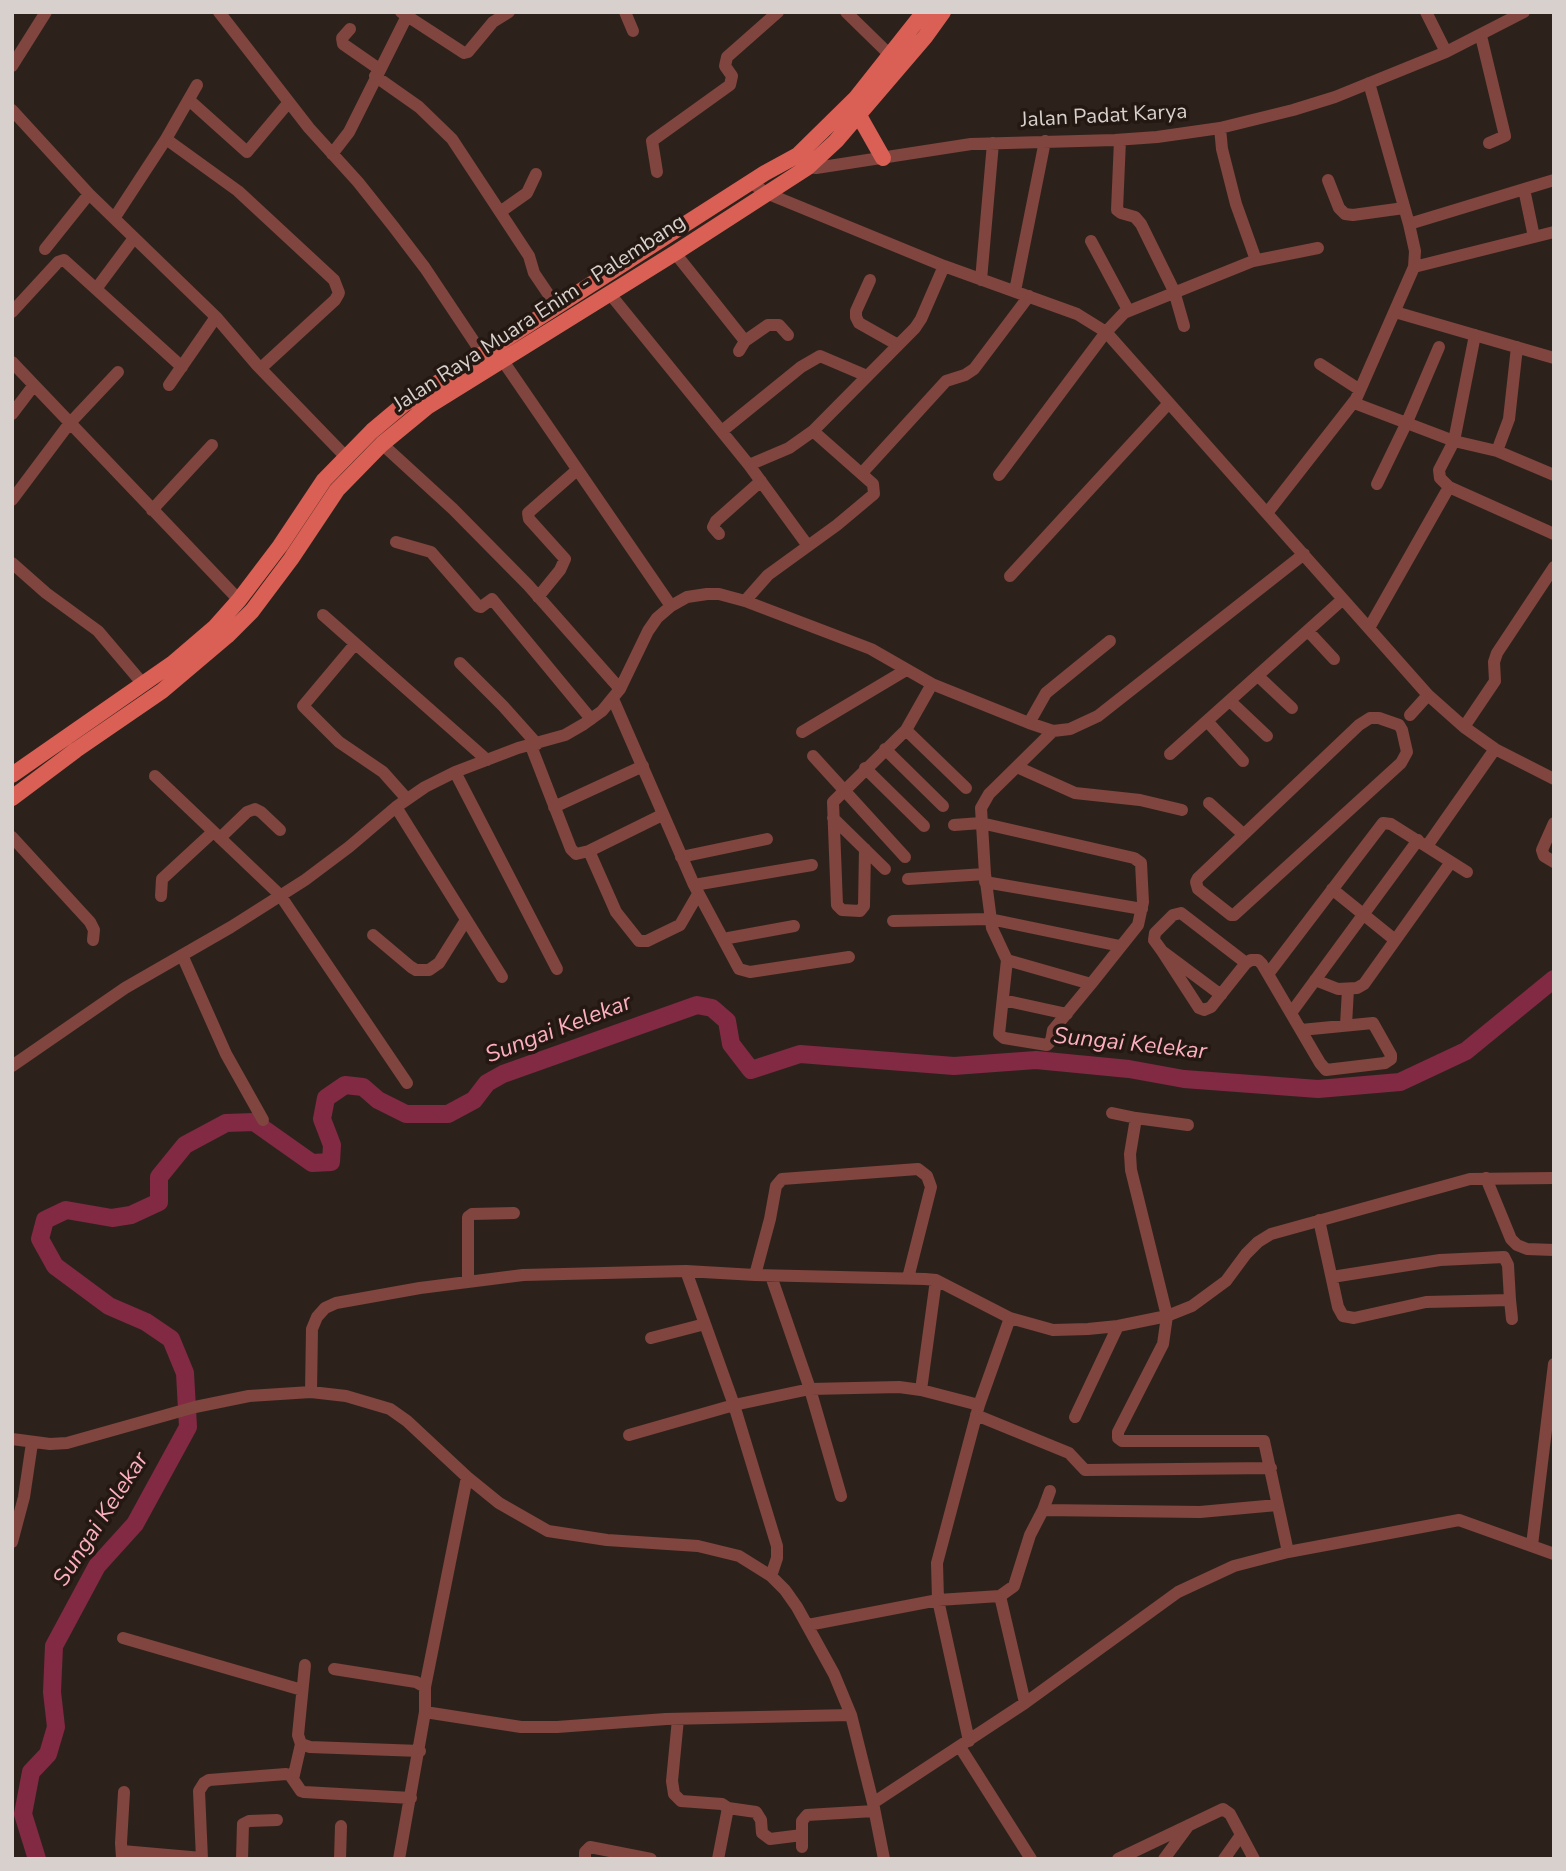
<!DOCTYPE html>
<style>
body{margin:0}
#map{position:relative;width:1566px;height:1871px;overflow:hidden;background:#2d221b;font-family:"Nunito Sans",sans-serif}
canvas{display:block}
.frame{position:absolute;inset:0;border:14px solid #d8d0cc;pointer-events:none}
</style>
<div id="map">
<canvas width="1566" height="1871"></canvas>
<div class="frame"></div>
</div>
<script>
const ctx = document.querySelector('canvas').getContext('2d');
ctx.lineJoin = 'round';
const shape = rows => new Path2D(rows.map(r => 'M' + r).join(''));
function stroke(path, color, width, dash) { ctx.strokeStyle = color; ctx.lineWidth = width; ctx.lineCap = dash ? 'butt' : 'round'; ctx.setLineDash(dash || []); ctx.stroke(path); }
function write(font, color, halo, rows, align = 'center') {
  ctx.font = font + ' "Nunito Sans",sans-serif'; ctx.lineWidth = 7; ctx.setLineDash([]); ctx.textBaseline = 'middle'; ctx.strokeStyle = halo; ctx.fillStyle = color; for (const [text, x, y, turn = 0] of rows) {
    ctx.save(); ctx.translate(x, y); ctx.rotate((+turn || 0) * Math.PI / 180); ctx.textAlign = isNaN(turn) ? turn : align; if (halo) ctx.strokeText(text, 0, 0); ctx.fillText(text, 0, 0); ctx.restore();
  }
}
const river = shape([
 [37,1859,23,1814,31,1772,48,1754,56,1727,52,1692,54,1646,97,1566,135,1524,188,1427,185,1373,171,1339,146,1322,109,1306,55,1266,40,1239,45,1220,66,1210,112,1218,131,1215,159,1202,159,1177,185,1145,226,1123,254,1122,312,1163,331,1162,332,1145,322,1119,326,1098,345,1085,363,1087,378,1100,406,1114,448,1114,474,1100,487,1083,503,1074,697,1005,712,1008,727,1021,731,1044,751,1070,800,1054,954,1066,1036,1060,1129,1069,1184,1079,1318,1089,1400,1082,1466,1051,1554,979]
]);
const minor = shape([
 [219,12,309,128,358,182,393,226,425,268,483,355],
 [401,12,464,53,468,52,493,22,509,12],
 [625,12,633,31],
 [846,12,891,56],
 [1426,12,1446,52],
 [350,29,342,38,343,44,379,69],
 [1481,36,1505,136,1489,143],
 [12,66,46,12],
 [375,76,419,107,452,139,529,256,534,273,557,307],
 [189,100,247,152,289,102],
 [12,110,89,194,216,317,257,365,345,456],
 [1220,128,1222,149,1236,204,1256,260],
 [166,139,197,85],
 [1120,140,1117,210,1121,213,1135,217,1141,224,1174,291,1184,326],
 [332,154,349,132,409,12],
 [805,163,808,167,816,168,971,144,1115,140,1157,137,1220,128,1293,110,1335,97,1446,52,1524,12],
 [657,172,652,141,730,85,732,76,725,66,727,57,778,12],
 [1328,180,1339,208,1345,214,1353,215,1404,208],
 [752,183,766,193,944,266,1077,314,1106,332,1428,695,1464,727,1495,749,1554,779],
 [1524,189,1534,237],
 [500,212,527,193,536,174],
 [115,217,166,139,238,191,334,280,339,293,335,300,261,368],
 [1409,224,1554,180],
 [1091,241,1128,310],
 [45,249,89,194],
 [675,253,745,341],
 [1414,267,1554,232],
 [870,280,856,311,856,317,859,323,898,345],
 [981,280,993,143],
 [96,289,134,238],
 [1015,291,1045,141],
 [610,294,749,465,808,546],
 [12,312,58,262,64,260,182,367],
 [1395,312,1554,358],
 [1475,335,1454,441,1439,470,1440,478,1449,487,1554,534],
 [739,351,745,341,768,325,779,325,788,335],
 [503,361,671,606],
 [12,362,239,600],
 [1320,364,1360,390],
 [169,385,216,317],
 [1354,403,1454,441,1497,451,1554,475],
 [12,414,34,385],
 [722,431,801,367,820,356,867,376],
 [382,444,453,509,528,585,620,689],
 [1497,451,1509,419,1517,347],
 [749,465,789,448,813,431,915,328,921,319,944,266],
 [862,473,946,381,965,375,974,369,1029,296],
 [999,475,1106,332,1124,313,1253,261,1318,248],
 [1377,484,1407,422,1439,347],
 [12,500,69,424,118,372],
 [152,510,212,445],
 [1267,513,1356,399,1414,267,1415,251,1409,224,1369,83],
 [719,534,713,527,716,521,761,481],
 [396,542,431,552,478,606,481,607,492,599,591,719],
 [12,563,46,593,98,631,143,684],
 [1010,576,1169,403],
 [538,597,560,570,565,559,529,519,528,513,577,470],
 [745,601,768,575,837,525,874,494,873,484,813,431],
 [323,615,487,760],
 [1369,628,1449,487],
 [1308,631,1334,659],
 [355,644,303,706,339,742,383,772,407,799],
 [460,663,503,706,537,744],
 [1258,676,1292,708],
 [613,699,694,885,739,969,750,972,849,957],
 [1230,701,1267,736],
 [1410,715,1428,695],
 [1370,718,1379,718,1399,725,1402,730,1407,752,1401,763,1234,915,1231,915,1198,889,1196,882,1198,878,1359,725,1370,718],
 [1207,721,1243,761],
 [1029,723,1046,693,1110,641],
 [1464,727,1495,681,1494,662,1497,653,1554,567],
 [906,730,966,788],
 [1053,731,989,794,981,808,985,874,992,928,1007,960,999,1034,1004,1038,1047,1045,1051,1041,1053,1030,1091,984],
 [802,732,906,670],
 [531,746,571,849,576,854,589,851,662,815],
 [885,749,943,806],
 [1170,754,1343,599],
 [813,756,905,857],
 [1017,767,1075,793,1140,800,1182,810],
 [865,768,924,826],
 [455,772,557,969],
 [155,776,280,895,407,1083],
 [1209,803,1243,834],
 [396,807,502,977],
 [554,807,643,766],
 [833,818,885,869],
 [1554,823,1542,850,1544,856,1554,862],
 [954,825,981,823,1134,858,1141,863,1143,902,1138,925,1091,984,1007,960],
 [12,837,90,922,94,930,93,940],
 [220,838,247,812,255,809,261,812,280,830],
 [1427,846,1495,749],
 [865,849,864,906,860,911,842,910,837,905,833,802,906,730,932,684],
 [589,851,616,912,639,941,647,941,680,925,698,894],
 [681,857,767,839],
 [908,879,985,874],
 [985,882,1142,909],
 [694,885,812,865],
 [1332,889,1395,940],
 [161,896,162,879,213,832],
 [893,921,990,919,1120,946],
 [373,935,411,967,416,970,429,970,439,963,466,920],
 [723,939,794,926],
 [1162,951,1199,1008,1204,1010,1211,1007,1246,963,1251,960,1258,960,1262,964,1320,1063,1326,1070,1385,1063,1391,1059,1391,1055,1373,1023,1301,1030],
 [182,955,226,1054,263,1120],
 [1268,974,1383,823,1391,824,1467,872],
 [1315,980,1338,989,1357,988,1364,984,1451,862],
 [1221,995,1162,951,1154,940,1155,933,1173,915,1181,913,1246,963],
 [1003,1000,1067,1014],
 [1291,1013,1418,840],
 [1346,1025,1348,989],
 [12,1066,125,988,231,927,305,880,349,847,396,807,425,787,455,772,518,748,565,735,584,724,602,711,620,689,648,631,657,618,671,606,687,597,707,594,719,594,745,601,871,649,932,684,1029,723,1053,731,1070,729,1098,716,1304,554],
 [1112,1113,1136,1118,1130,1154,1131,1170,1167,1316,1163,1344,1118,1432,1118,1438,1122,1441,1264,1441,1288,1552],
 [1136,1118,1188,1125],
 [1486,1178,1511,1239,1517,1245,1527,1249,1554,1250],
 [1319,1220,1338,1307,1343,1316,1354,1318,1426,1302,1510,1300,1512,1319],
 [686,1271,734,1405,777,1546,777,1558,771,1576],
 [755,1275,770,1219,776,1186,782,1179,918,1169,927,1176,931,1187,908,1278],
 [771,1276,810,1389,841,1496],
 [1332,1277,1440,1260,1504,1257,1508,1265,1510,1300],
 [468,1281,468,1217,472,1214,514,1213],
 [651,1338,705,1324],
 [921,1390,936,1280],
 [311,1392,312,1329,317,1317,325,1308,336,1303,420,1288,523,1275,686,1271,755,1275,925,1279,936,1280,1010,1318,1053,1330,1088,1329,1118,1326,1167,1316,1192,1306,1226,1281,1246,1254,1258,1242,1271,1234,1470,1179,1554,1178],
 [976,1415,1069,1453,1085,1470,1271,1468],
 [1075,1417,1118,1326],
 [629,1435,734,1405,810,1389,899,1387,921,1390,979,1405],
 [12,1439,50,1444,67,1443,195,1407,249,1396,311,1392,346,1396,390,1409,407,1421,467,1477,499,1503,548,1531,607,1540,698,1546,739,1556,771,1576,785,1590,797,1607,834,1674,851,1715,873,1803,884,1859],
 [1043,1510,1050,1491],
 [12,1542,24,1497,32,1443],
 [1532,1545,1554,1364],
 [1000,1596,1014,1586,1030,1535,1043,1510,1200,1512,1277,1505],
 [808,1625,938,1600,1000,1596,1025,1703],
 [123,1638,302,1690],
 [305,1665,298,1735,301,1744,310,1747,420,1751],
 [334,1669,416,1682,425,1687],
 [425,1712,425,1687,467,1477],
 [678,1719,672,1781,674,1794,681,1801,722,1804,728,1808,718,1859],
 [969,1741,938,1600,937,1563,979,1405,1010,1318],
 [960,1747,1031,1859],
 [293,1779,301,1744],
 [873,1803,1025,1703,1178,1592,1234,1566,1288,1552,1459,1520,1554,1554],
 [728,1808,756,1812,761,1820,762,1833,770,1839,802,1835],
 [802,1847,802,1821,807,1815,874,1811],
 [122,1851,202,1858],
 [122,1858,121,1843,124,1792],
 [202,1859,199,1791,204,1783,209,1780,286,1774,290,1775,301,1791,304,1792,411,1798],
 [242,1859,243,1824,249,1821,277,1820],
 [340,1859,341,1826],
 [399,1859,425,1712,521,1727,557,1727,666,1719,851,1715],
 [585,1859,585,1852,590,1847,651,1859],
 [1118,1859,1223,1809,1230,1814,1254,1859],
 [1164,1859,1189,1825],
 [1224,1859,1241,1835]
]);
const major = shape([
 [853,105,883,158],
 [12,775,173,663,215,627,239,600,280,546,324,480,372,431,403,405,765,173,798,155,856,98,924,12],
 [12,798,76,750,162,691,227,636,252,611,291,559,337,490,382,444,427,407,675,253,808,167,836,141,925,37,943,12]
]);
const streetNames = [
 ["Jalan Padat Karya",1104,117,-3],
 ["Jalan Raya Muara Enim - Palembang",540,314,-33]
];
const waterNames = [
 ["Sungai Kelekar",559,1030,-21],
 ["Sungai Kelekar",1130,1045,6],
 ["Sungai Kelekar",102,1520,-57]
];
stroke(river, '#822944', 18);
stroke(minor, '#80453e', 12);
stroke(major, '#da5f54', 16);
write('21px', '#d8d0cc', '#231812', streetNames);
write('italic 23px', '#fdafbf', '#231812', waterNames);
</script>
